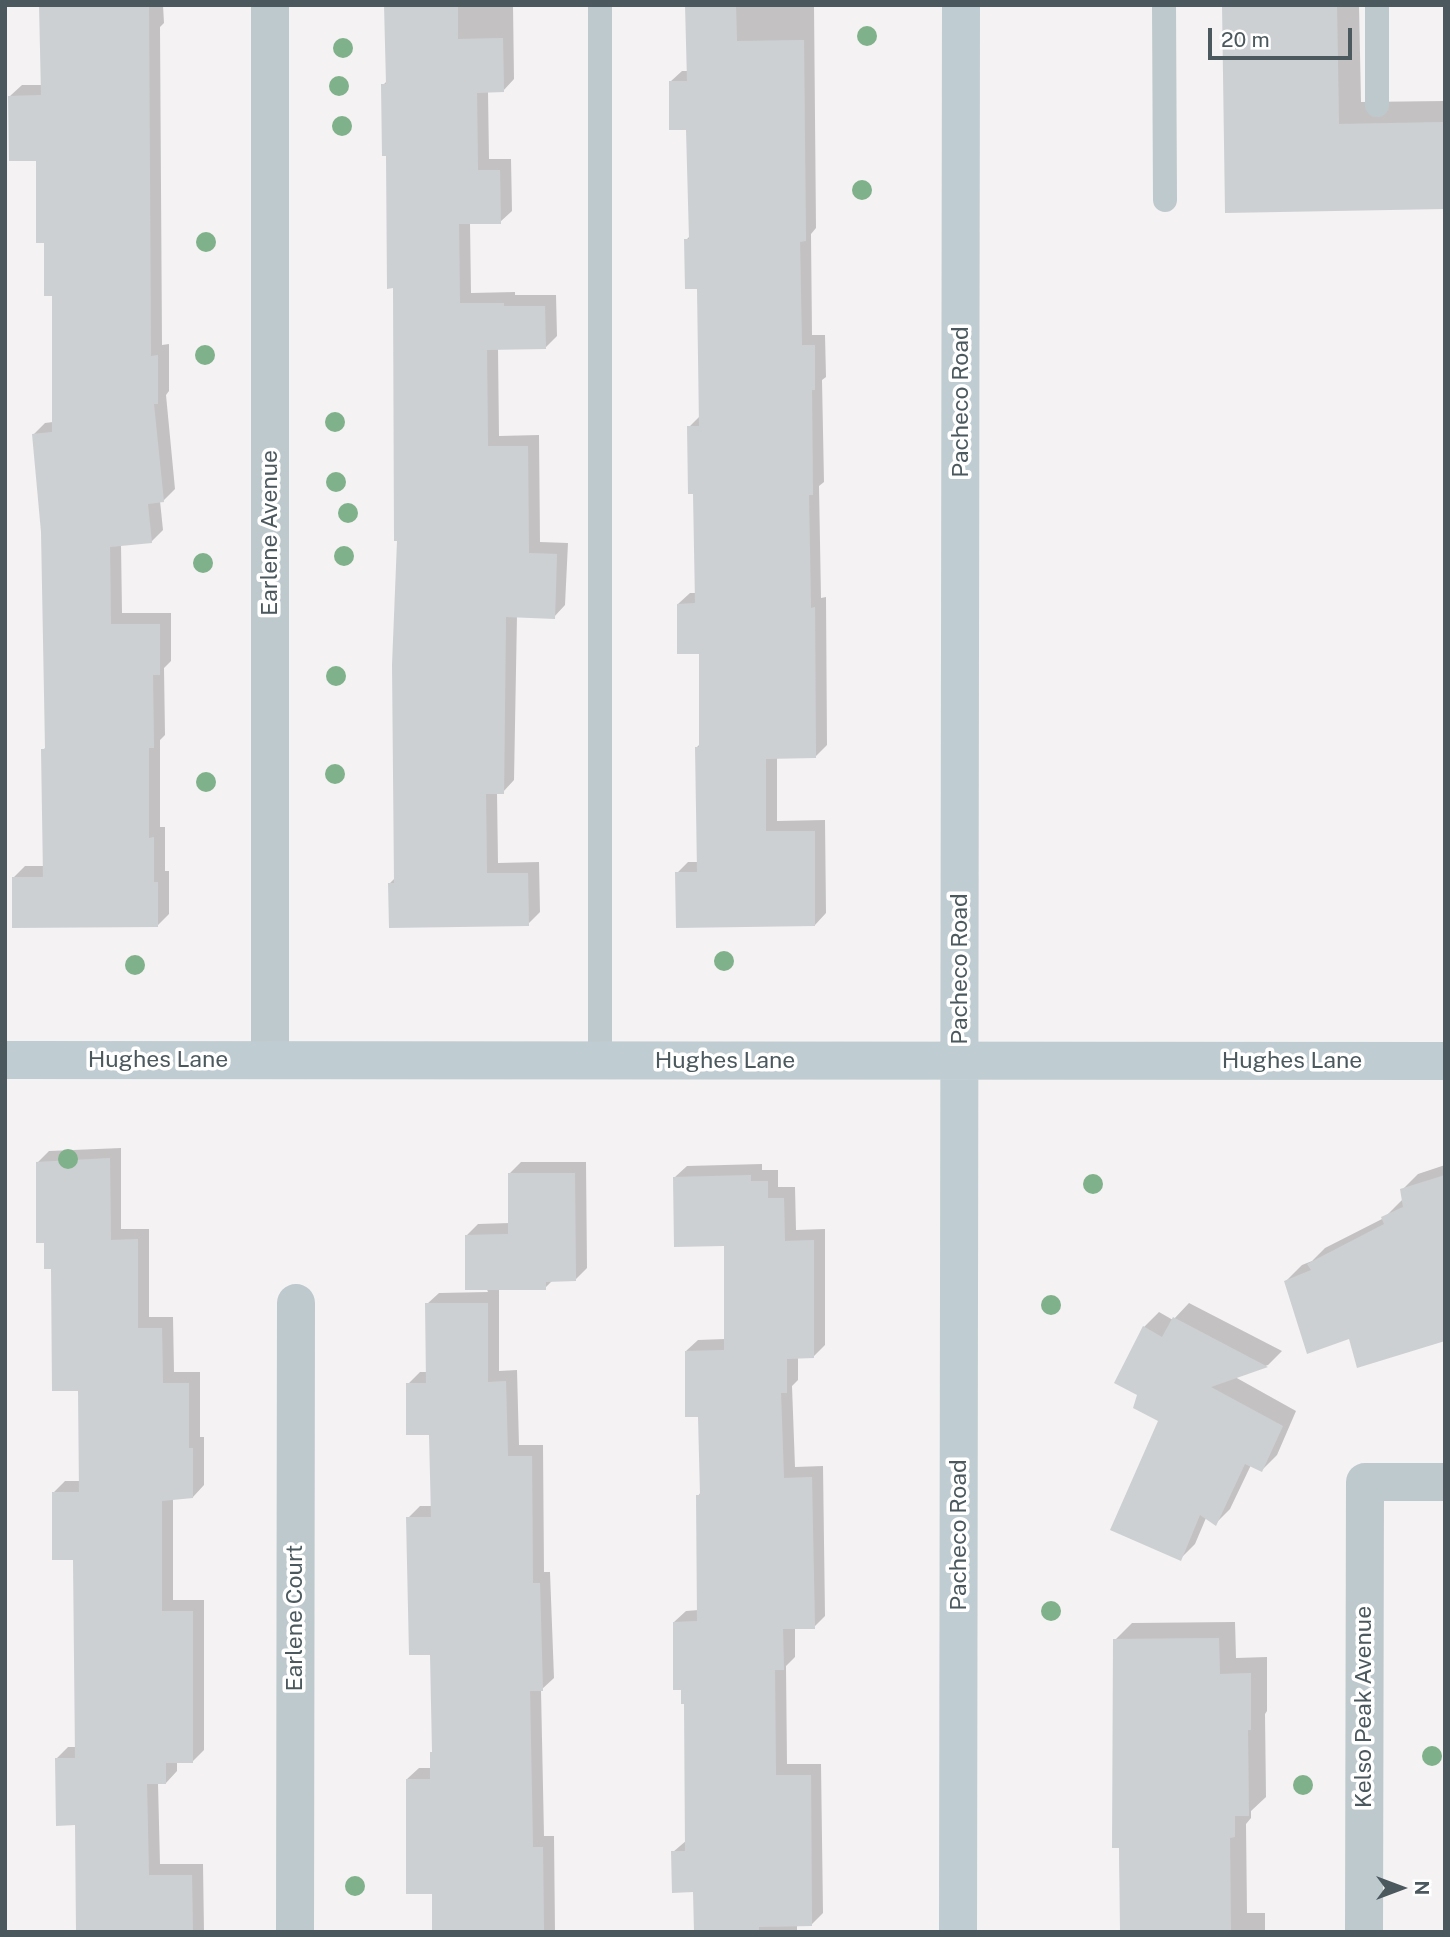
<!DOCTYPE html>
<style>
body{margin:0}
#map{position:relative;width:1450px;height:1937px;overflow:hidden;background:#f4f2f2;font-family:"Public Sans",sans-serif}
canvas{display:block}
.frame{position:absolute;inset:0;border:7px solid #4b595e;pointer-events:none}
.north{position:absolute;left:1366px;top:1853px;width:70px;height:70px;-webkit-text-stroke:5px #fff;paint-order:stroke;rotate:90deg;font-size:19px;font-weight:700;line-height:28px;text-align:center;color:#4b595e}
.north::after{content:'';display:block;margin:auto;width:24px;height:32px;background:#4b595e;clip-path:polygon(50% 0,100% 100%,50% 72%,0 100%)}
.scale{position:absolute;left:1208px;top:28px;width:144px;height:32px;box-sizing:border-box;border:4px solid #4b595e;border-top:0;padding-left:9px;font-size:21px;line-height:24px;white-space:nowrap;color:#4b595e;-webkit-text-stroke:5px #fff;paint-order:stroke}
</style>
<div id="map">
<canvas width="1450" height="1937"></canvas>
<div class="frame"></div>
<div class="north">N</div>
<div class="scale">20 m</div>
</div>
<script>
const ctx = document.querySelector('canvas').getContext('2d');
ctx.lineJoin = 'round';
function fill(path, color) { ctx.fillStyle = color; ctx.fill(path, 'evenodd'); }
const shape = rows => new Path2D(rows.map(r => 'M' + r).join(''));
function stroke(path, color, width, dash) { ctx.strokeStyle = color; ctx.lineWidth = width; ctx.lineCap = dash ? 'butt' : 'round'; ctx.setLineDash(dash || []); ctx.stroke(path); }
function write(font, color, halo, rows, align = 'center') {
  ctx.font = font + ' "Public Sans",sans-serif'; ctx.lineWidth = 7; ctx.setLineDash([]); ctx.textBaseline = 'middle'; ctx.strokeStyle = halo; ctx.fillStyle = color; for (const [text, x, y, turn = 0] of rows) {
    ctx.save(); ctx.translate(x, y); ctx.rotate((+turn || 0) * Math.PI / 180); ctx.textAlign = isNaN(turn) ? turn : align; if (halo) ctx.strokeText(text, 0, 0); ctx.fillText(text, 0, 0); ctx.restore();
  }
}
const shadow = shape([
 [41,5,163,5,164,23,160,27,162,345,169,344,169,391,166,395,175,489,163,501,160,501,163,530,151,542,121,544,122,613,171,613,171,661,164,668,165,735,160,740,160,827,165,827,165,871,169,871,169,914,158,925,13,878,25,866,45,866,43,750,47,746,43,532,33,435,45,423,53,422,53,294,37,159,10,96,22,85,43,85],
 [387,5,513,5,514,79,503,91,488,91,489,159,511,159,512,211,500,222,470,223,471,293,515,292,515,295,556,295,557,336,545,348,498,348,499,436,539,435,540,542,568,543,565,605,554,617,517,615,514,780,503,792,497,792,498,863,539,862,540,912,528,924,390,883,396,877,399,540,395,287,383,85,388,80],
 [686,5,814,5,816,228,811,234,812,335,825,335,826,377,822,380,824,482,819,486,821,598,826,597,827,745,815,757,777,757,777,821,825,820,826,913,815,925,677,873,688,862,698,862,697,747,701,743,701,652,678,604,690,593,697,593,695,492,689,427,701,415,699,287,686,240,691,235,687,128,670,82,682,71,689,71],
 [1224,5,1359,5,1361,102,1445,101,1445,207,1227,212],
 [121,1148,121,1229,149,1229,149,1317,173,1317,174,1372,200,1372,200,1437,204,1437,204,1485,193,1497,173,1498,173,1600,204,1600,204,1750,193,1761,177,1761,177,1771,166,1783,158,1783,160,1864,203,1864,204,1932,78,1932,77,1824,56,1759,68,1747,77,1747,75,1558,53,1493,65,1481,81,1481,79,1389,52,1267,37,1163,49,1151],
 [521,1162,586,1162,587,1268,575,1280,553,1280,545,1288,499,1288,499,1371,517,1370,519,1445,543,1445,544,1572,550,1572,554,1678,541,1690,544,1836,554,1836,555,1932,434,1932,434,1893,407,1779,419,1768,432,1768,432,1653,408,1518,420,1506,433,1506,431,1433,408,1384,420,1372,428,1372,427,1304,439,1293,488,1292,466,1236,478,1224,510,1223,509,1174],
 [762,1164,762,1170,778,1170,778,1187,795,1187,796,1230,825,1229,825,1345,813,1357,798,1357,798,1380,792,1386,795,1467,823,1466,825,1616,814,1627,795,1627,795,1657,786,1666,787,1764,821,1764,823,1913,811,1925,797,1925,797,1932,696,1932,695,1891,673,1852,687,1840,685,1702,674,1622,686,1611,699,1610,698,1496,701,1492,700,1415,686,1351,698,1340,725,1339,725,1244,675,1177,687,1166],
 [1445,1165,1445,1339,1350,1337,1286,1281,1302,1265,1312,1261,1325,1248,1384,1218,1403,1199,1402,1190,1418,1174],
 [1189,1303,1282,1351,1268,1365,1235,1377,1296,1411,1277,1455,1262,1470,1251,1465,1230,1509,1215,1524,1206,1518,1195,1544,1180,1559,1160,1420,1139,1394,1144,1327,1159,1312,1173,1320],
 [1235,1622,1236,1658,1267,1657,1267,1711,1265,1714,1266,1797,1251,1811,1251,1818,1246,1824,1247,1913,1265,1913,1265,1932,1121,1932,1115,1640,1132,1623]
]);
const building = shape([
 [39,5,149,5,151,356,158,355,158,404,154,404,164,502,148,504,152,543,110,547,111,624,160,624,160,675,153,675,154,748,149,748,149,838,154,837,154,882,158,882,158,927,12,928,12,877,43,877,41,749,45,749,41,532,32,434,52,432,52,296,44,296,44,243,36,243,36,161,9,161,8,96,41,95],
 [384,5,458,5,458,39,503,38,504,92,477,93,478,170,500,170,501,224,459,224,460,303,504,303,504,306,545,306,546,349,487,350,488,446,528,446,529,553,557,554,555,619,506,617,504,794,486,794,487,873,528,873,529,926,389,928,388,883,394,883,392,665,397,541,394,541,393,288,387,289,386,156,382,156,381,84,386,84],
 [685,5,736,5,737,41,804,40,806,241,800,242,802,345,815,345,815,390,812,390,813,495,809,495,811,608,815,607,816,758,766,759,766,831,815,831,815,926,676,928,675,872,697,872,695,747,699,747,699,654,677,654,677,604,695,603,693,494,688,494,687,426,699,426,697,289,685,289,684,239,689,239,686,130,669,130,669,81,687,81],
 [1222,5,1337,5,1339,124,1445,122,1445,209,1225,213],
 [110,1158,111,1240,138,1239,138,1328,162,1328,163,1383,189,1383,189,1448,193,1448,193,1498,162,1501,162,1611,193,1611,193,1763,166,1763,166,1784,147,1784,149,1875,192,1875,193,1932,76,1932,75,1825,56,1826,55,1758,75,1758,73,1560,52,1560,52,1492,79,1492,78,1391,52,1391,51,1269,44,1269,44,1243,36,1243,36,1162],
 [508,1173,575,1173,576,1281,546,1282,546,1290,465,1290,465,1235,508,1234],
 [751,1175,751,1181,768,1181,768,1198,784,1198,785,1241,814,1240,814,1358,787,1359,787,1393,781,1393,784,1478,812,1477,815,1629,783,1629,784,1670,775,1670,776,1775,811,1775,812,1926,759,1927,759,1932,694,1932,693,1892,672,1893,671,1851,685,1851,684,1704,681,1704,681,1690,673,1690,673,1622,697,1621,696,1495,700,1495,698,1417,685,1417,685,1351,724,1350,724,1246,674,1247,673,1177],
 [1445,1175,1445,1341,1357,1368,1349,1339,1307,1354,1284,1281,1311,1270,1307,1264,1384,1224,1381,1217,1403,1207,1400,1189],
 [425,1303,488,1303,488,1382,506,1381,508,1456,532,1456,533,1583,540,1583,543,1691,530,1691,533,1847,543,1847,544,1932,432,1932,432,1894,406,1894,406,1779,430,1779,430,1752,432,1752,430,1655,409,1655,406,1517,431,1517,429,1435,406,1435,406,1383,426,1383],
 [1173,1317,1268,1367,1211,1387,1283,1426,1262,1472,1245,1464,1216,1526,1200,1515,1181,1561,1110,1530,1158,1421,1133,1408,1137,1395,1114,1383,1143,1326,1162,1337],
 [1219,1638,1220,1674,1251,1673,1251,1730,1248,1730,1249,1816,1235,1816,1235,1837,1230,1838,1231,1932,1120,1932,1119,1848,1112,1848,1113,1639]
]);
const lane = shape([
 [600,5,600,1060],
 [1164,5,1165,200],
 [1377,5,1377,105]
]);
const street = shape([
 [270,5,270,1060],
 [295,1932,296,1303],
 [1364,1932,1365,1482,1445,1482]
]);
const secondary = shape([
 [5,1060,1445,1061],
 [958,1932,961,5]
]);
const trees = [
 [867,36],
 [343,48],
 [339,86],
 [342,126],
 [862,190],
 [206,242],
 [205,355],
 [335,422],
 [336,482],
 [348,513],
 [344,556],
 [203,563],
 [336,676],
 [335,774],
 [206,782],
 [724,961],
 [135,965],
 [68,1159],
 [1093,1184],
 [1051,1305],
 [1051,1611],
 [1432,1756],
 [1303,1785],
 [355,1886]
];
const streetNames = [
 ["Pacheco Road",961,402,-90],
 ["Earlene Avenue",270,533,-90],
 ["Pacheco Road",960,969,-90],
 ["Hughes Lane",158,1060],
 ["Hughes Lane",725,1061],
 ["Hughes Lane",1292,1061],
 ["Pacheco Road",959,1535,-90],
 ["Earlene Court",295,1618,-90],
 ["Kelso Peak Avenue",1364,1707,-90]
];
fill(shadow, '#0003');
fill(building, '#ccd0d3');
stroke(lane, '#bec9cd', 24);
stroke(street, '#bec9cd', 38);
stroke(secondary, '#bfccd1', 38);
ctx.fillStyle = '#7fb18b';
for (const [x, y] of trees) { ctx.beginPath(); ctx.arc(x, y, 10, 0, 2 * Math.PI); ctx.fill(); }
write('23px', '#4b595e', '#fff', streetNames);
</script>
